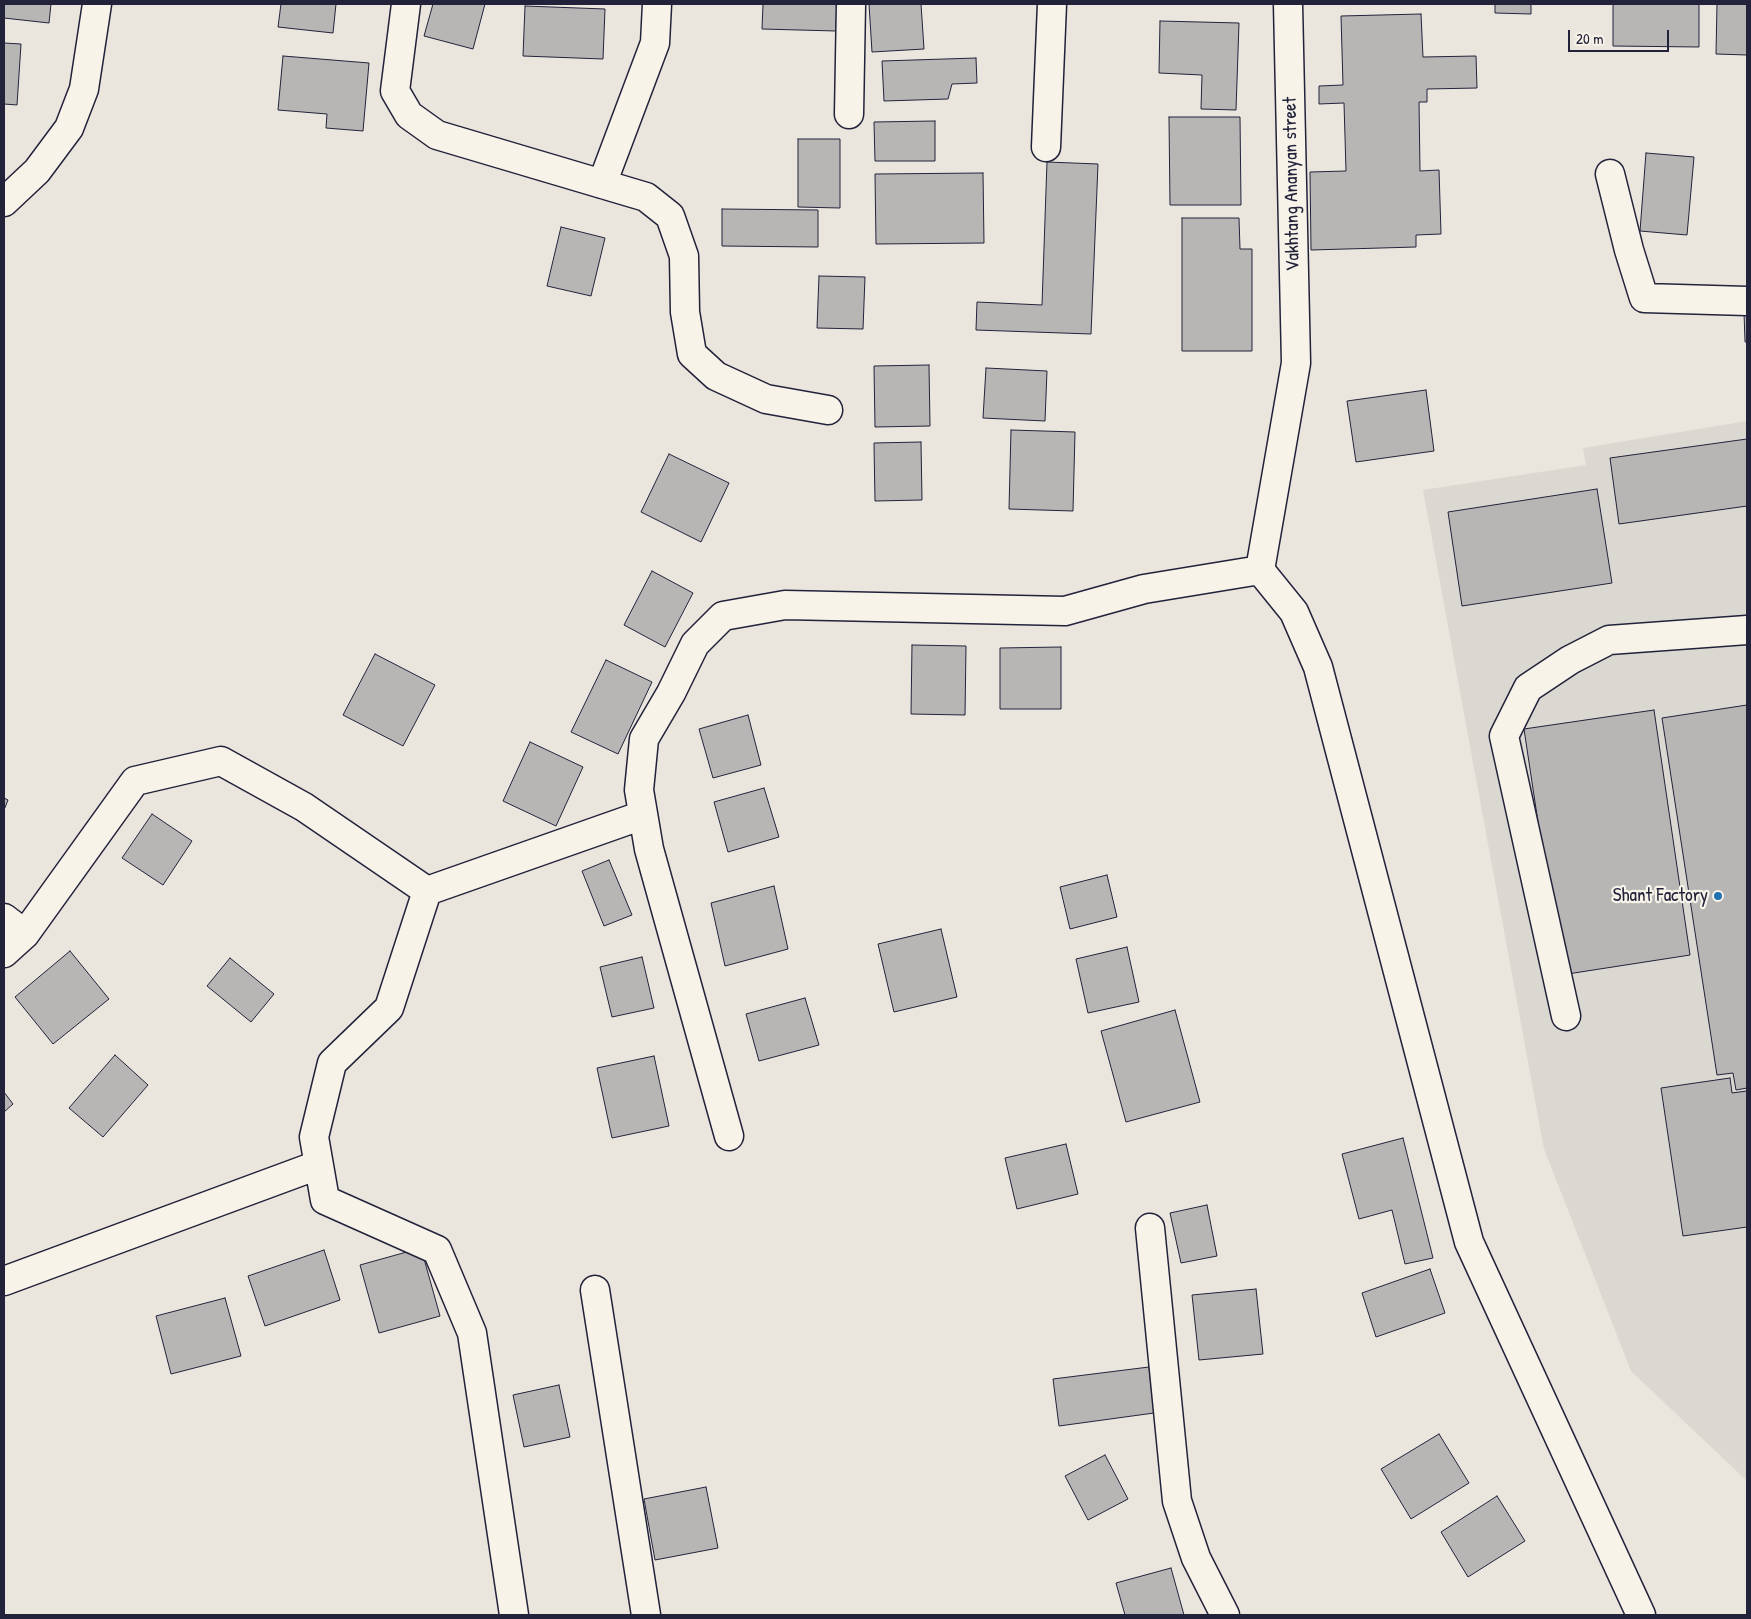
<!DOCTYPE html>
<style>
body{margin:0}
#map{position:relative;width:1751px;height:1619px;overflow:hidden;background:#eae6de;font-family:"Patrick Hand",sans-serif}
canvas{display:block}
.frame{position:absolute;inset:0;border:5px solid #22223b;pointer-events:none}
.scale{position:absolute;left:1568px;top:30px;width:101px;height:22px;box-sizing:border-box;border:2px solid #22223b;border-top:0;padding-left:6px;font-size:15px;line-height:18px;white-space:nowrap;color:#22223b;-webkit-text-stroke:4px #f7f3e8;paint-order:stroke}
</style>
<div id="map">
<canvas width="1751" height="1619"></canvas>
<div class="frame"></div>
<div class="scale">20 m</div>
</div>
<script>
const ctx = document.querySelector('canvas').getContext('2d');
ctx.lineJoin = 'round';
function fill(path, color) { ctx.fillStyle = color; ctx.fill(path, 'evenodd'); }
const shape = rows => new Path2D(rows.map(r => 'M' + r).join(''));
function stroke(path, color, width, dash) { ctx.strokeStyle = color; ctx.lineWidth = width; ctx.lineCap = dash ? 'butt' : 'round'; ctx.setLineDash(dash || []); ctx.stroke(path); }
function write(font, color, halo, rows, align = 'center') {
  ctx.font = font + ' "Patrick Hand",sans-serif'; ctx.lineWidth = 4.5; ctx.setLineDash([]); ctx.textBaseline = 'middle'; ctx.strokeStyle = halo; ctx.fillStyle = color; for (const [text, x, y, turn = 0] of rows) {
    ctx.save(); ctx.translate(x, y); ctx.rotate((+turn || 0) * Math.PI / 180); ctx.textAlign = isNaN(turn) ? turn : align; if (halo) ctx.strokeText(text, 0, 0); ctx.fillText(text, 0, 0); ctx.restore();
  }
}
const built = shape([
 [1747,421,1747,1481,1631,1371,1544,1149,1423,490,1586,465,1583,448]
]);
const building = shape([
 [4,4,51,4,49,23,4,18,4,4],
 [281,4,336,4,333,33,278,27,281,4],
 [433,4,485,4,473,49,424,36,433,4],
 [763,4,837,4,836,31,762,29,763,4],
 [869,4,921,4,924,49,872,52,869,4],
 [1495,4,1531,4,1531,14,1495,13,1495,4],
 [1613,4,1699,4,1699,47,1613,46,1613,4],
 [1717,4,1747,4,1747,55,1716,54,1717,4],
 [525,6,605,9,603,59,523,56,525,6],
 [1421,14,1423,57,1476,56,1477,88,1427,89,1427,102,1419,102,1420,171,1439,170,1441,234,1416,235,1416,247,1311,250,1310,172,1346,171,1344,103,1319,104,1319,86,1343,85,1341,16,1421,14],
 [1160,21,1239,23,1236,110,1201,109,1202,75,1159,73,1160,21],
 [4,43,21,44,17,105,4,104,4,43],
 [283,56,369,63,363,131,326,128,327,114,278,110,283,56],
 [976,58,977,83,952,84,948,99,884,101,882,61,976,58],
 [1169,117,1240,117,1241,205,1170,205,1169,117],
 [935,121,935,161,875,161,874,122,935,121],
 [798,139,840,139,840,208,798,207,798,139],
 [1646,153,1694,157,1687,235,1640,231,1646,153],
 [1047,162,1098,164,1091,334,976,330,977,302,1042,305,1047,162],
 [983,173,984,243,876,244,875,174,983,173],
 [722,209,818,210,818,247,722,246,722,209],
 [1182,218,1239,218,1240,249,1252,249,1252,351,1182,351,1182,218],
 [561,227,605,238,591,296,547,286,561,227],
 [819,276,865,277,863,329,817,328,819,276],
 [1744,312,1747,312,1747,342,1745,342,1744,312],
 [929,365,930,426,875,427,874,366,929,365],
 [986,368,1047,371,1045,421,983,418,986,368],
 [1426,390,1434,451,1356,462,1347,401,1426,390],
 [1011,430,1075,432,1073,511,1009,509,1011,430],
 [1747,439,1747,506,1619,524,1610,458,1747,439],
 [921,442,922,500,875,501,874,443,921,442],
 [669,454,729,483,701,542,641,512,669,454],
 [1597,489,1612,583,1462,606,1448,512,1597,489],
 [652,571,693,593,665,647,624,625,652,571],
 [912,645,966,646,965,715,911,714,912,645],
 [1061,647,1061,709,1000,709,1000,648,1061,647],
 [375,654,435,685,403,746,343,715,375,654],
 [606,660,652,682,618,754,571,732,606,660],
 [1747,705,1747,1088,1736,1090,1733,1073,1717,1075,1662,718,1747,705],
 [1654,710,1690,955,1561,975,1524,729,1654,710],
 [748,715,761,765,713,778,699,729,748,715],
 [530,742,583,767,556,826,503,801,530,742],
 [764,788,779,837,728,852,714,802,764,788],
 [4,798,8,800,4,810,4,798],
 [152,814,192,841,163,885,122,858,152,814],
 [609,860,632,915,604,926,582,871,609,860],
 [1107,875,1117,917,1070,929,1060,887,1107,875],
 [774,886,788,949,725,966,711,903,774,886],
 [941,929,957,997,894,1012,878,944,941,929],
 [1127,947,1139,1002,1088,1013,1076,959,1127,947],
 [70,951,109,999,53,1044,15,997,70,951],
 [642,957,654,1008,612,1017,600,967,642,957],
 [230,958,274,994,251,1022,207,986,230,958],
 [805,998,819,1045,759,1061,746,1014,805,998],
 [1175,1010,1200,1102,1126,1122,1101,1031,1175,1010],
 [115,1055,148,1085,103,1137,69,1108,115,1055],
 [654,1056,669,1126,612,1138,597,1068,654,1056],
 [1730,1078,1732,1093,1747,1091,1747,1227,1683,1236,1661,1088,1730,1078],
 [4,1092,13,1104,4,1112,4,1092],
 [1403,1138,1433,1258,1405,1264,1392,1210,1359,1219,1342,1154,1403,1138],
 [1066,1144,1078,1194,1017,1209,1005,1158,1066,1144],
 [1207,1205,1217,1256,1181,1263,1170,1213,1207,1205],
 [421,1248,440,1316,379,1333,360,1265,421,1248],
 [324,1250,340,1300,265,1326,248,1276,324,1250],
 [1430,1269,1445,1313,1376,1337,1362,1293,1430,1269],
 [1256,1289,1263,1354,1199,1360,1192,1295,1256,1289],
 [225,1298,241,1356,171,1374,156,1316,225,1298],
 [1149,1367,1154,1413,1059,1426,1053,1379,1149,1367],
 [559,1385,570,1437,524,1447,513,1395,559,1385],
 [1439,1434,1469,1483,1411,1519,1381,1469,1439,1434],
 [1105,1455,1128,1499,1088,1520,1065,1476,1105,1455],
 [706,1487,718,1548,655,1560,644,1499,706,1487],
 [1497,1496,1525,1541,1468,1577,1441,1532,1497,1496],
 [1171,1568,1184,1615,1125,1615,1116,1583,1171,1568]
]);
const minor = shape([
 [406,4,395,91,409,115,437,135,646,197,670,216,684,256,685,312,692,354,716,376,766,399,828,410],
 [849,114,851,4],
 [1046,147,1052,4],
 [1610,174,1629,250,1644,298,1747,301],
 [602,184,655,43,657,4],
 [4,202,37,171,69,128,84,89,97,4],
 [1260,570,1294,612,1318,667,1469,1242,1641,1615],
 [4,918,25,934],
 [4,953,25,934,135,781,221,761,304,807,427,891],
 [1566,1016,1504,736,1528,688,1570,660,1609,640,1747,630],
 [729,1136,649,849,639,790,644,739,671,693,695,644,723,616,785,605,1065,611,1144,589,1260,570,1296,363,1288,4],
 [1150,1228,1177,1501,1196,1558,1225,1615],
 [4,1281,318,1165],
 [595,1290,646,1615],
 [514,1615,472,1333,437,1250,325,1200,314,1137,332,1063,389,1008,427,891,643,815]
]);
const markers = [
 [1718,896,5,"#1f6fb2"]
];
const streetNames = [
 ["Vakhtang Ananyan street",1292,184,-91]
];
const poiNames = [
 ["Shant Factory",1708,896]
];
fill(built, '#dbd8d2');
fill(building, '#b8b6b5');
stroke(building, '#22223b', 1);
stroke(minor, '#22223b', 31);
stroke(minor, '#f7f3e8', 28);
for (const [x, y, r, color] of markers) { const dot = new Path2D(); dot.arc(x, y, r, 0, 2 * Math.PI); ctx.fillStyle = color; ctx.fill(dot); stroke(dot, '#f7f3e8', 2); }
write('19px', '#22223b', '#f7f3e8', streetNames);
write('19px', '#22223b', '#f7f3e8', poiNames, 'right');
</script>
